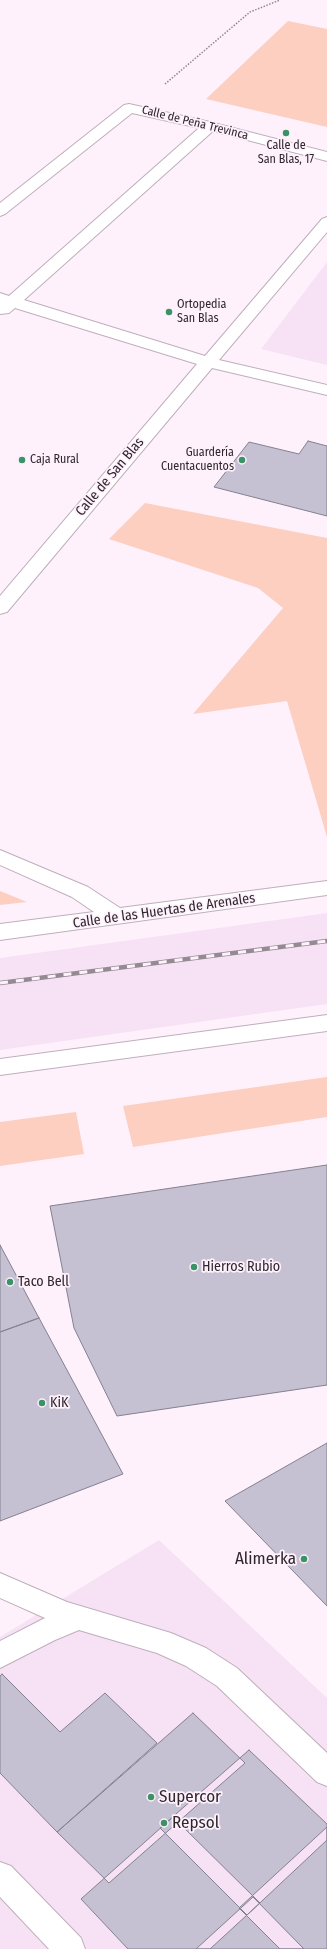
<!DOCTYPE html>
<meta charset="utf-8">
<style>
body{margin:0}
canvas{display:block;background:#fef1fc}
</style>
<canvas width="327" height="1949"></canvas>
<script>
const ctx = document.querySelector('canvas').getContext('2d');
ctx.lineJoin = 'round';
function fill(path, color) { ctx.fillStyle = color; ctx.fill(path, 'evenodd'); }
const shape = rows => new Path2D(rows.map(r => 'M' + r).join(''));
function stroke(path, color, width, dash) { ctx.strokeStyle = color; ctx.lineWidth = width; ctx.lineCap = dash ? 'butt' : 'round'; ctx.setLineDash(dash || []); ctx.stroke(path); }
function write(font, color, halo, rows, align = 'center') {
  ctx.font = font + ' "Fira Sans Condensed",sans-serif'; ctx.lineWidth = 3.5; ctx.setLineDash([]); ctx.textBaseline = 'middle'; ctx.strokeStyle = halo; ctx.fillStyle = color; for (const [text, x, y, turn = 0] of rows) {
    ctx.save(); ctx.translate(x, y); ctx.rotate((+turn || 0) * Math.PI / 180); ctx.textAlign = isNaN(turn) ? turn : align; if (halo) ctx.strokeText(text, 0, 0); ctx.fillText(text, 0, 0); ctx.restore();
  }
}
const built = shape([
 [327,262,327,365,261,349],
 [327,913,327,1004,0,1050,0,958],
 [159,1540,327,1698,327,1949,0,1949,0,1637]
]);
const green = shape([
 [288,21,327,29,327,127,206,99],
 [145,503,327,538,327,837,287,701,193,714,283,608,258,588,109,539],
 [0,891,27,902,0,905],
 [327,1077,327,1117,133,1147,123,1106],
 [76,1112,84,1154,0,1166,0,1122]
]);
const building = shape([
 [308,441,327,446,327,516,214,487,249,442,299,454,308,441],
 [327,1165,327,1385,117,1416,74,1328,50,1206,327,1165],
 [0,1245,39,1318,0,1332,0,1245],
 [39,1318,123,1474,0,1521,0,1332,39,1318],
 [327,1443,327,1606,225,1501,327,1443],
 [2,1674,60,1732,105,1693,157,1743,57,1832,0,1773,0,1676,2,1674],
 [193,1713,245,1763,109,1883,57,1832,193,1713],
 [249,1750,327,1824,327,1840,247,1915,160,1828,249,1750],
 [173,1817,260,1903,210,1949,128,1949,81,1899,173,1817],
 [327,1827,327,1949,280,1949,239,1908,327,1827],
 [253,1897,304,1949,196,1949,253,1897]
]);
const path = shape([
 [165,84,250,12,280,0]
]);
const lane = shape([
 [0,1573,67,1602,171,1633,206,1648,237,1668,327,1753,327,1786,317,1782,217,1686,186,1666,157,1653,79,1630,55,1640,0,1668,0,1641,45,1618,0,1598,0,1573],
 [0,1862,11,1866,81,1938,85,1949,49,1949,0,1897,0,1862]
]);
const street = shape([
 [129,104,210,122,327,152,327,161,213,131,24,300,205,356,322,219,327,217,327,232,219,360,327,385,327,395,212,368,7,612,0,614,0,596,197,364,15,308,9,313,0,314,0,293,9,296,199,128,132,113,5,214,0,216,0,203,124,105,129,104],
 [0,850,88,887,120,908,327,881,327,895,0,940,0,924,94,912,72,897,0,865,0,850],
 [327,1015,327,1031,0,1075,0,1059,327,1015]
]);
const rail = shape([
 [0,983,327,941]
]);
const markers = [
 [286,133,4,"#3b9266"],
 [169,312,4,"#3b9266"],
 [22,460,4,"#3b9266"],
 [242,460,4,"#3b9266"],
 [194,1267,4,"#3b9266"],
 [10,1282,4,"#3b9266"],
 [42,1403,4,"#3b9266"],
 [304,1559,4,"#3b9266"],
 [151,1797,4,"#3b9266"],
 [164,1823,4,"#3b9266"]
];
const farStreetnames = [
 ["Calle de Peña Trevinca",195,123,14]
];
const farPoinames = [
 ["Calle de",286,146,"center"],
 ["San Blas, 17",286,160,"center"],
 ["Ortopedia",177,305],
 ["San Blas",177,319],
 ["Guardería",234,453,"right"],
 ["Cuentacuentos",234,467,"right"],
 ["Caja Rural",30,460]
];
const streetNames = [
 ["Calle de San Blas",110,477,-50],
 ["Calle de las Huertas de Arenales",164,911,-8]
];
const poiNames = [
 ["Hierros Rubio",202,1267],
 ["Taco Bell",18,1282],
 ["KiK",50,1403]
];
const nearPoinames = [
 ["Alimerka",296,1559,"right"],
 ["Supercor",159,1797],
 ["Repsol",172,1823]
];
fill(built, '#f7e2f5');
fill(green, '#fccfc1');
fill(building, '#c5c1d2');
stroke(building, '#848191', 1);
stroke(lane, '#beafbc', 2);
stroke(street, '#beafbc', 2);
stroke(path, '#91888f', 1.5, [1.5, 1.5]);
fill(lane, '#fff');
fill(street, '#fff');
stroke(rail, '#938a92', 4.5);
stroke(rail, '#fef1fc', 3, [8]);
for (const [x, y, r, color] of markers) { const dot = new Path2D(); dot.arc(x, y, r, 0, 2 * Math.PI); ctx.fillStyle = color; ctx.fill(dot); stroke(dot, '#fef1fc', 1.5); }
write('12px', '#2e282d', '#fef1fc', farStreetnames);
write('12px', '#2e282d', '#fef1fc', farPoinames, 'left');
write('14px', '#2e282d', '#fef1fc', streetNames);
write('14px', '#2e282d', '#fef1fc', poiNames, 'left');
write('17px', '#2e282d', '#fef1fc', nearPoinames, 'left');
</script>
